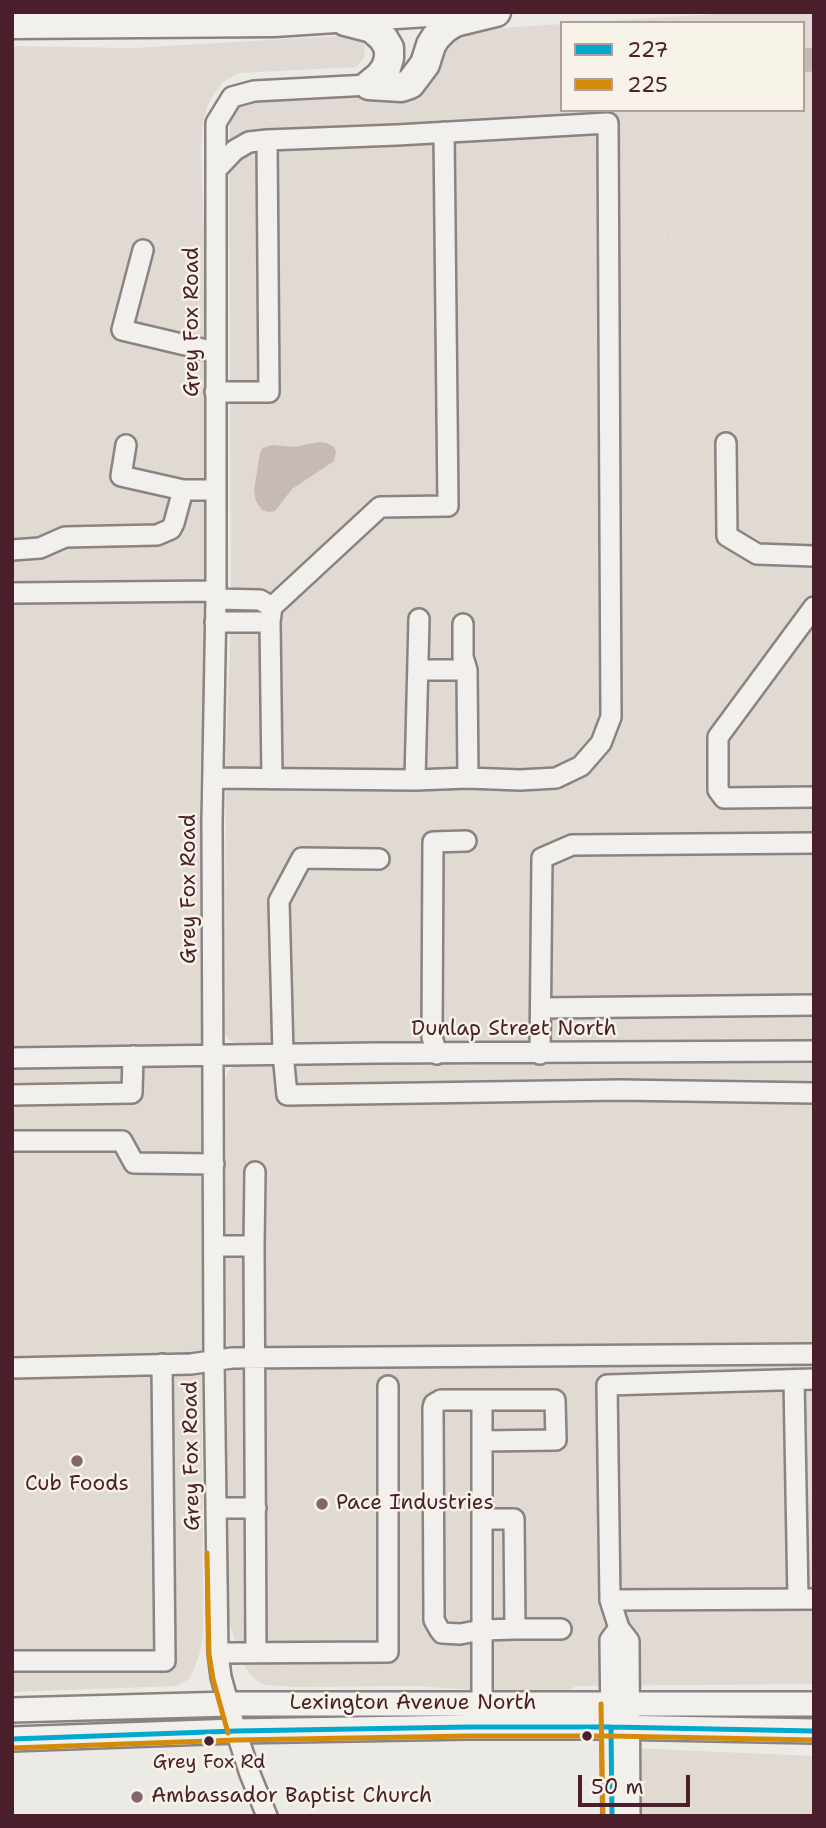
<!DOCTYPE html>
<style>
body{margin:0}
#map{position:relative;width:826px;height:1828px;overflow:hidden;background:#eceae4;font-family:"Shantell Sans",sans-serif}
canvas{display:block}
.frame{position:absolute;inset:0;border:14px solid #4a1f2b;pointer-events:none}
.legend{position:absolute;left:560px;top:21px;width:245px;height:91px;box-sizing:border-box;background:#f7f3e8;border:2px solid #b29e9c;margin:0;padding:9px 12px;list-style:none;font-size:21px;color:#4a1f2b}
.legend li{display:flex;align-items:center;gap:14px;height:35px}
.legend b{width:35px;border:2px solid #b29e9c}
.scale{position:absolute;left:578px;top:1775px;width:112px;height:32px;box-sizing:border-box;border:4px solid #4a1f2b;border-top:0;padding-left:9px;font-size:21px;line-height:24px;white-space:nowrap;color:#4a1f2b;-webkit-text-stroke:5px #f7f3e8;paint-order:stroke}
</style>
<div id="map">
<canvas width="826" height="1828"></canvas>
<div class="frame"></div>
<ul class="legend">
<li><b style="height:9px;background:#00a9ce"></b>227</li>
<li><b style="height:9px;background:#d48b09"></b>225</li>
</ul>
<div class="scale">50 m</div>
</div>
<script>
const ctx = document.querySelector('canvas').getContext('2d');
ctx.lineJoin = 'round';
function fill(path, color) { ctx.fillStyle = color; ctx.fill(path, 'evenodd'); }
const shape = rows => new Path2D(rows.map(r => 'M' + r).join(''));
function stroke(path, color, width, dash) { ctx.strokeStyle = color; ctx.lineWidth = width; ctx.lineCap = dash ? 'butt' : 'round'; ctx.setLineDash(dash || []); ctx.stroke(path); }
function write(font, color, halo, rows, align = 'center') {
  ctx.font = font + ' "Shantell Sans",sans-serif'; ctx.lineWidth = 5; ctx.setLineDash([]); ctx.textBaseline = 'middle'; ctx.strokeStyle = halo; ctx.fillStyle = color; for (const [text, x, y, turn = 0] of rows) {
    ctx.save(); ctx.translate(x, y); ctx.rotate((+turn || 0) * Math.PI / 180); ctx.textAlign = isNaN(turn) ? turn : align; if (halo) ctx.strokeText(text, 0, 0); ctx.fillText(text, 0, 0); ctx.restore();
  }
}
const built = shape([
 [814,97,814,1040,241,1045,230,1041,225,1034,226,749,230,644,231,580,229,145,262,131,263,121,562,103,562,110,629,110,630,757,694,713,784,572,775,571,755,616,734,648,718,669,683,703,669,711,668,649,678,648,677,624,682,591,658,584,659,397,664,374,667,328,664,282,665,183,664,165,659,144,652,129,712,110,803,110,803,99],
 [55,137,66,138,109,154,94,203,153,218,175,219,190,226,204,230,205,618,200,787,203,1635,200,1652,194,1669,189,1679,177,1686,12,1692,12,170,27,150,40,140],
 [814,1062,814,1684,576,1686,568,1691,515,1693,417,1686,294,1687,267,1685,260,1683,252,1676,242,1664,228,1619,225,1080,228,1072,231,1068,238,1065],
 [608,1747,814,1756,814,1816,609,1816]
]);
const green = shape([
 [743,12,814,12,814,48,803,48,803,23,579,23],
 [562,24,562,103,264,121,262,132,229,145,230,123,232,114,247,100,263,98,405,94,456,34,486,29],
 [355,35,359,37,365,46,364,58,356,67,240,73,224,81,213,95,207,107,203,123,201,152,204,230,190,226,175,219,153,218,94,203,109,154,66,138,55,137,40,140,27,150,12,170,12,46,133,48],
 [814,71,814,97,803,99,803,73],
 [629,110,712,110,652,129,659,144,664,165,665,183,664,282,667,328,664,374,659,397,658,584,682,591,677,624,678,649,668,650,669,710,682,703,718,669,734,648,755,616,775,570,784,572,768,611,750,645,734,670,712,697,694,713,630,758]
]);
const water = shape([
 [803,48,814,48,814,71,803,73],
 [319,442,327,443,334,447,336,452,334,461,292,489,275,511,269,512,262,510,256,501,254,491,260,453,263,448,272,445,294,447]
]);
const minor = shape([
 [216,170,235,150,249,142,267,140],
 [143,250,122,330,215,352],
 [726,443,727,536,757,554,814,556],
 [126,445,121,476,183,490],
 [12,550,40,548,65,537,157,535,171,529,174,523,183,490,215,490],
 [12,593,215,591],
 [216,599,260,600,272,607],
 [814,607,718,737,718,790,724,798,814,797],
 [215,622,270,622],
 [463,624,463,657,467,670,468,778],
 [419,670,467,670],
 [213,778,415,780,468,778,520,780,556,778,581,766,601,743,611,717,608,123,397,135,267,140,269,392,215,392],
 [272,779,270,622,272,607,380,507,448,506,444,132],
 [415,780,419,619],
 [379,859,302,858,279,901,283,1054,287,1095,620,1090,814,1093],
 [541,1008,814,1005],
 [437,1054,432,1037,433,842,466,841],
 [540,1054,542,858,572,845,814,843],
 [12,1058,377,1053,814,1051],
 [12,1095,132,1093,133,1056],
 [12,1141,122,1141,134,1163,214,1164],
 [214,1246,254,1246,256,1653],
 [254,1246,255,1172],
 [12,1368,191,1364,232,1358,814,1354],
 [794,1380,798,1599],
 [482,1400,441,1400,434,1404,433,1408,434,1620,439,1629,442,1633,460,1634,482,1630,515,1629,514,1519,483,1519],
 [216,1508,256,1508],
 [610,1600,607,1385,814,1379],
 [515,1629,561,1629],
 [218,1653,388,1652,388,1386],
 [12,1661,165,1661,162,1364],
 [482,1704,482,1400,555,1400,556,1440,483,1441],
 [267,1816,250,1774,236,1731,221,1677,218,1653,214,1361,212,822,216,599,216,123,232,97,254,91,369,85],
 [612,1816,610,1640,619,1628],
 [630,1816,629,1641,619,1628,610,1600,814,1599]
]);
const major = shape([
 [12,1710,229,1704,814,1704],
 [12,1739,236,1731,469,1727,611,1727,814,1731]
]);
const highway = shape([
 [345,21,372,28,383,38,389,48,389,58,386,68,380,76,369,85],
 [12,24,274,22,427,12],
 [369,85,401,87,410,84,425,64,431,45,436,37,445,28,455,22,496,12]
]);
const bus1 = shape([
 [611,1727,612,1816],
 [12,1739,236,1731,469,1727,611,1727,814,1731]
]);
const bus2 = shape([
 [207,1553,209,1654,213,1679,228,1733],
 [601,1704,603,1816],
 [12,1748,236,1740,469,1736,611,1736,814,1740]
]);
const markers = [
 [77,1461,7,"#83666c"],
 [322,1504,7,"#83666c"],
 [587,1736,6,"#4a1f2b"],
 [209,1741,6,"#4a1f2b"],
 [137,1797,7,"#83666c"]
];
const busNames = [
 ["Grey Fox Rd",209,1763]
];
const streetNames = [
 ["Grey Fox Road",193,322,-90],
 ["Grey Fox Road",190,889,-90],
 ["Dunlap Street North",514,1030],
 ["Grey Fox Road",192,1456,-91],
 ["Lexington Avenue North",413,1704]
];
const poiNames = [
 ["Cub Foods",77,1485,"center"],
 ["Pace Industries",336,1504],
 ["Ambassador Baptist Church",151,1797]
];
fill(built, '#e1dad3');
fill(green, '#e1dad4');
fill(water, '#c7b9b6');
stroke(minor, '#8b8282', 24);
stroke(major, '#8b8282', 28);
stroke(highway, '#8b8282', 33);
stroke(minor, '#f1f0ec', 19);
stroke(major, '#f1f0ec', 23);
stroke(highway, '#f1f0ec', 28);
stroke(bus1, '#00a9ce', 5);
stroke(bus2, '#d48b09', 5);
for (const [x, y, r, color] of markers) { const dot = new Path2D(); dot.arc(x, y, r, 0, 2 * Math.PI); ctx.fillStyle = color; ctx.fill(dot); stroke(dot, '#f7f3e8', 2.5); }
write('19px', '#4a1f2b', '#f7f3e8', busNames);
write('21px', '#4a1f2b', '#f7f3e8', streetNames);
write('21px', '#4a1f2b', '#f7f3e8', poiNames, 'left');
</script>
